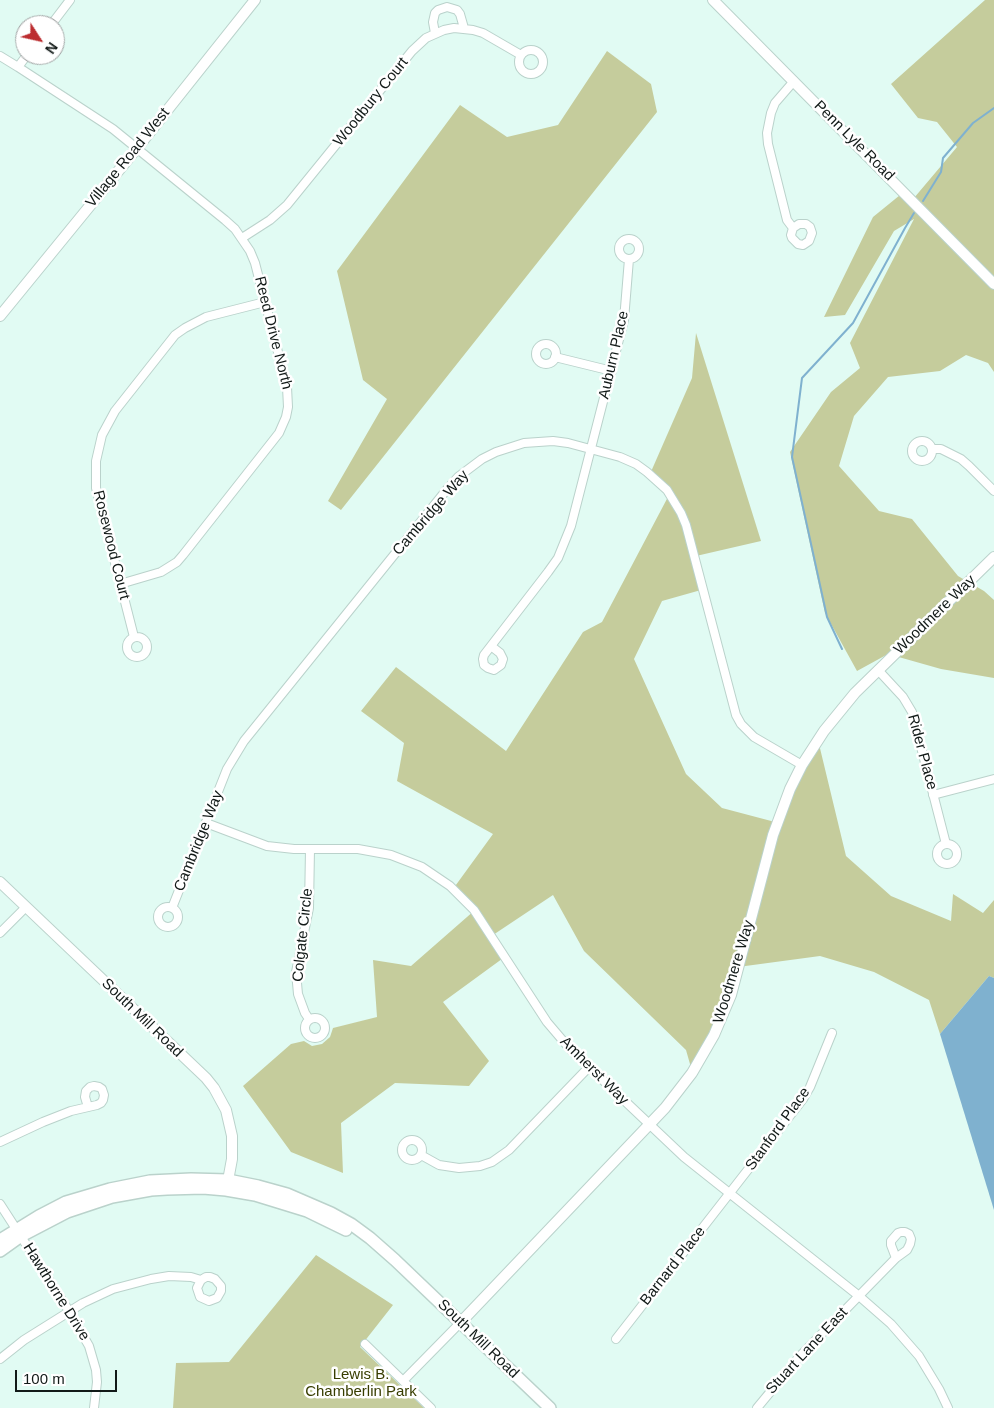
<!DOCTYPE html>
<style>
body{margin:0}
#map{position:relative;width:994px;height:1408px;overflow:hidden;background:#e1fbf3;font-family:Arial,sans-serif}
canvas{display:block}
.north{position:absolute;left:15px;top:15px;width:50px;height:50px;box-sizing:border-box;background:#fff;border:1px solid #a0a3a3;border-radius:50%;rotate:125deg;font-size:14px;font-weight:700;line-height:20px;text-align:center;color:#121a18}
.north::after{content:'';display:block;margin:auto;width:18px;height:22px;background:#bc2d30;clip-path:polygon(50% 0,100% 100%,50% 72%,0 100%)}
.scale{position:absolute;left:15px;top:1370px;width:102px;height:22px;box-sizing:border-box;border:2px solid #121a18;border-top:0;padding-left:6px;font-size:15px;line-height:18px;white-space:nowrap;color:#121a18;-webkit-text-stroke:4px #fff;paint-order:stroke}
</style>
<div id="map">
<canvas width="994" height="1408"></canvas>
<div class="north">N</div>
<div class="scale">100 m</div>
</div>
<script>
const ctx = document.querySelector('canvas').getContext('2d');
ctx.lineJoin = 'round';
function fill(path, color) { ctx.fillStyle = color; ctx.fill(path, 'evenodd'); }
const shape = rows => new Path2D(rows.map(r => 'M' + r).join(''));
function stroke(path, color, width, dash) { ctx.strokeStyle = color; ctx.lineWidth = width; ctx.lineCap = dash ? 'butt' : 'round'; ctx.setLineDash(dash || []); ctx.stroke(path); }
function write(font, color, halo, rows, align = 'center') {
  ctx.font = font + ' Arial,sans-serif'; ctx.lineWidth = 5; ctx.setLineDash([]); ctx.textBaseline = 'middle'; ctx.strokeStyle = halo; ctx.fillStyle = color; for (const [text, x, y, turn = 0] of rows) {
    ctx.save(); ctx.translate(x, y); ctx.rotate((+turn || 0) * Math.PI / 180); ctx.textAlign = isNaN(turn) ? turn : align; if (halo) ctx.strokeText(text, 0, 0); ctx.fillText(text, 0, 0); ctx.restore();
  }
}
const green = shape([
 [985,0,994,0,994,372,988,363,966,355,940,371,888,377,854,416,839,466,879,511,912,519,958,576,984,591,994,600,994,678,941,669,888,654,857,671,825,613,790,452,831,392,860,368,850,343,914,219,894,231,845,315,824,317,873,217,905,191,914,198,957,147,937,122,918,118,891,84],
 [607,51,651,84,657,112,341,510,328,501,387,399,363,380,337,271,460,105,507,137,558,125],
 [696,333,761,541,696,556,701,590,662,601,634,659,686,774,722,808,775,822,818,740,846,856,891,896,951,921,953,894,983,913,994,900,994,978,989,976,940,1034,929,1000,874,972,820,956,738,967,692,1071,686,1050,584,951,553,895,493,935,506,956,443,1002,489,1061,469,1086,395,1083,341,1123,343,1173,291,1152,243,1086,291,1044,304,1041,312,1046,322,1044,330,1037,333,1028,377,1017,373,960,411,966,475,910,453,889,493,834,397,781,404,743,361,711,396,667,506,751,583,632,602,622,669,495,650,474,692,378],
 [316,1255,393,1305,360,1347,424,1408,173,1408,176,1363,229,1362]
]);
const water = shape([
 [989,976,994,978,994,1210,940,1034]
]);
const stream = shape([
 [923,201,941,172,943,158,973,123,994,108],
 [842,649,827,617,792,457,802,378,853,323,905,228,914,213]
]);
const minor = shape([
 [51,25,70,0],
 [435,33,433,22,435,13,438,10,447,7,457,10,460,14,464,28],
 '519 62a12 12 0 1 1 24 0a12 12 0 1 1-24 0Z',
 [0,56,18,67,27,55],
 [18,67,113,129,225,220,235,229,250,251,255,263,287,387,288,407,286,417,279,433,183,555,177,562,161,572,120,584],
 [793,228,799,224,806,224,810,227,812,233,809,241,803,245,798,244,792,238,791,235,793,228,787,220,768,144,767,133,771,113,775,103,794,81],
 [242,238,270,220,287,205,412,51,426,38,444,30,454,28,473,30,483,33,521,55],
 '619 249a10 10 0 1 1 20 0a10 10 0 1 1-20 0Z',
 '536 354a10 10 0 1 1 20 0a10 10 0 1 1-20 0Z',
 [555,357,612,371],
 '912 451a10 10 0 1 1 20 0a10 10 0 1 1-20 0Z',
 [932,449,941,449,961,459,969,466,994,491],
 '127 647a10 10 0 1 1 20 0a10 10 0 1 1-20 0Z',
 [134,637,96,488,96,461,102,435,115,411,175,335,185,328,206,317,265,302],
 [491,646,500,653,503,659,501,665,494,670,488,668,484,665,483,659,484,655,548,572,558,558,571,526,624,320,629,259],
 [878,670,903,697,912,712,946,844],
 [933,795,994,779],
 [206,823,267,846,294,849,358,849,391,855,422,867,450,886,474,910,547,1022,570,1049,684,1157,859,1296,891,1324,919,1356,939,1389,948,1408],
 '937 854a10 10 0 1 1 20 0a10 10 0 1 1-20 0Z',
 '158 917a10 10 0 1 1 20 0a10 10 0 1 1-20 0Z',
 [172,908,227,769,244,741,448,488,458,477,482,459,496,452,524,443,553,441,568,443,620,457,636,464,647,472,667,490,681,513,686,525,736,715,741,724,754,737,802,765],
 [0,933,26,907],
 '305 1028a10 10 0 1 1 20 0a10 10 0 1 1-20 0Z',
 [309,1019,305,1013,298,994,296,972,309,908,310,849],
 '402 1150a10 10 0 1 1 20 0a10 10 0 1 1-20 0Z',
 [0,1142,43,1122,71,1111,97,1105,101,1103,103,1100,104,1095,102,1089,99,1087,94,1086,90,1087,86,1091,85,1097,88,1107],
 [421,1155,439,1165,459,1168,480,1166,492,1162,509,1150,589,1067],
 [0,1204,69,1311,89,1346,96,1370,97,1382,94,1408],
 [616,1339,803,1099,810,1087,832,1033],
 [365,1344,431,1408],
 [0,1359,24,1340,83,1303,113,1289,151,1279,169,1276,191,1277,201,1280,206,1277,210,1277,215,1279,221,1286,221,1291,217,1298,209,1301,200,1297,197,1288,201,1280],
 [403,1381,461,1322],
 [757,1408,800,1356,896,1258,907,1250,910,1244,911,1239,909,1234,905,1232,901,1232,898,1233,891,1241,891,1245,896,1258]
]);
const tertiary = shape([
 [713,0,994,284],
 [0,316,142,142,255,0],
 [0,882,206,1078,214,1088,226,1110,232,1136,232,1159,227,1186],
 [461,1322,665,1108,692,1073,714,1035,731,995,773,835,790,789,802,765,824,731,855,693,994,557]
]);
const secondary = shape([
 [0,1240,39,1216,66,1202,110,1189,150,1181,191,1179,228,1180,258,1186,287,1194,331,1213,351,1224,370,1238,395,1260,550,1408],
 [0,1251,21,1236,67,1212,112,1197,151,1190,167,1189,203,1188,226,1190,255,1195,307,1211,346,1230]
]);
const streetNames = [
 ["Woodbury Court",371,102,-51],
 ["Penn Lyle Road",854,141,45],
 ["Village Road West",128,158,-51],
 ["Reed Drive North",273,333,76],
 ["Auburn Place",614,355,-77],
 ["Cambridge Way",431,513,-49],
 ["Rosewood Court",111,545,76],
 ["Woodmere Way",935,615,-44],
 ["Rider Place",922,752,75],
 ["Cambridge Way",199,841,-68],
 ["Colgate Circle",303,935,-84],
 ["Woodmere Way",734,972,-73],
 ["South Mill Road",142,1018,44],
 ["Amherst Way",594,1071,45],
 ["Stanford Place",778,1129,-54],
 ["Barnard Place",673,1266,-52],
 ["Hawthorne Drive",56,1292,58],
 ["South Mill Road",478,1339,44],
 ["Stuart Lane East",807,1351,-47]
];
const parkNames = [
 ["Lewis B.",361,1375],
 ["Chamberlin Park",361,1392]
];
fill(green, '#c5cc9c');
fill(water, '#7fb1cf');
stroke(stream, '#7fb1cf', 2);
stroke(minor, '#bad2cb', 10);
stroke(tertiary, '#bad2cb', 12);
stroke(secondary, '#bad2cb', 14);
stroke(minor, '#fff', 8);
stroke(tertiary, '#fff', 10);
stroke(secondary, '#fff', 11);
write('15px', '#121a18', '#fff', streetNames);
write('15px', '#383d00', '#fff', parkNames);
</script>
